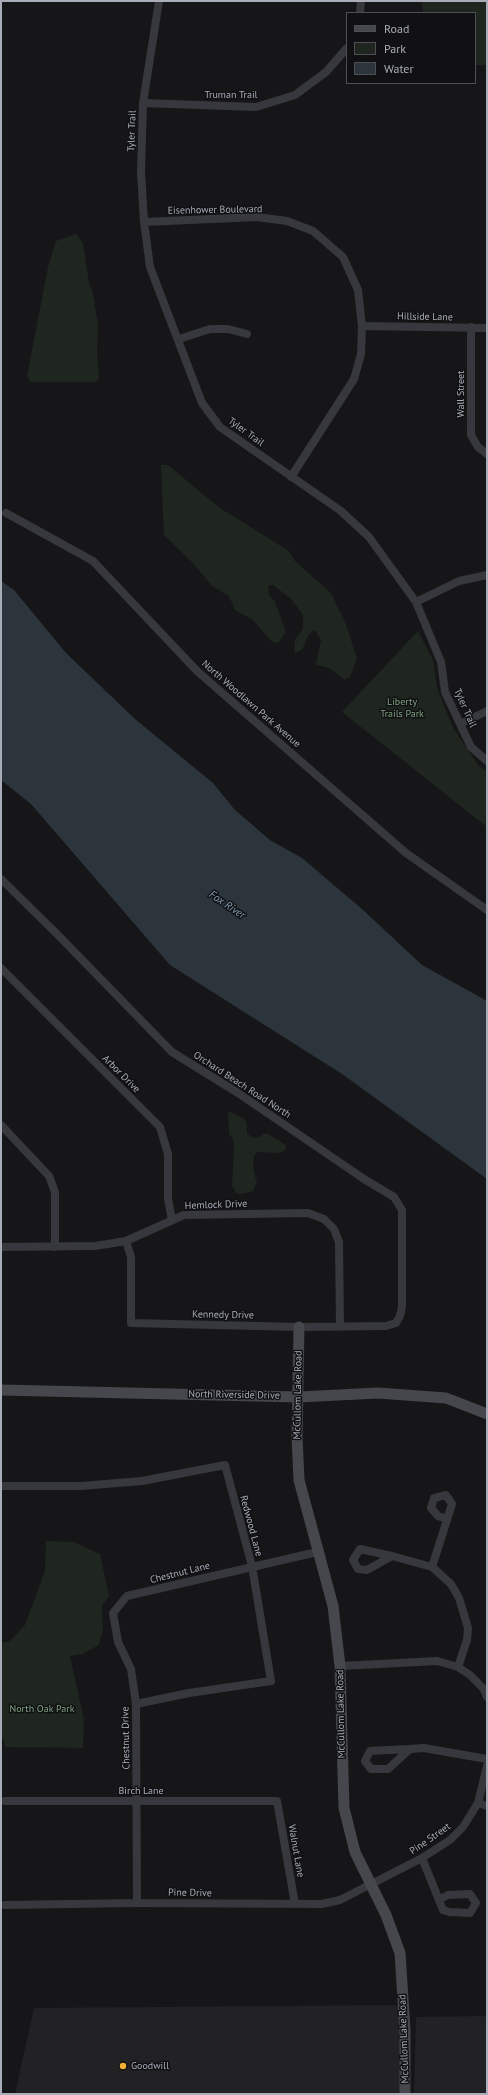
<!DOCTYPE html>
<style>
body{margin:0}
#map{position:relative;width:488px;height:2095px;overflow:hidden;background:#161618;font-family:"PT Sans",sans-serif}
canvas{display:block}
.frame{position:absolute;inset:0;border:2px solid #a8adb8;pointer-events:none}
.legend{position:absolute;left:346px;top:12px;width:130px;height:72px;box-sizing:border-box;background:#111113;border:1px solid #4d4f55;margin:0;padding:5px 7px;list-style:none;font-size:12px;color:#a8adb8}
.legend li{display:flex;align-items:center;gap:8px;height:20px}
.legend b{width:20px;border:1px solid #4d4f55}
</style>
<div id="map">
<canvas width="488" height="2095"></canvas>
<div class="frame"></div>
<ul class="legend">
<li><b style="height:5px;background:#45474d"></b>Road</li>
<li><b style="height:11px;background:#1e261f"></b>Park</li>
<li><b style="height:11px;background:#2c353c"></b>Water</li>
</ul>
</div>
<script>
const ctx = document.querySelector('canvas').getContext('2d');
ctx.lineJoin = 'round';
function fill(path, color) { ctx.fillStyle = color; ctx.fill(path, 'evenodd'); }
const shape = rows => new Path2D(rows.map(r => 'M' + r).join(''));
function stroke(path, color, width, dash) { ctx.strokeStyle = color; ctx.lineWidth = width; ctx.lineCap = dash ? 'butt' : 'round'; ctx.setLineDash(dash || []); ctx.stroke(path); }
function write(font, color, halo, rows, align = 'center') {
  ctx.font = font + ' "PT Sans",sans-serif'; ctx.lineWidth = 3; ctx.setLineDash([]); ctx.textBaseline = 'middle'; ctx.strokeStyle = halo; ctx.fillStyle = color; for (const [text, x, y, turn = 0] of rows) {
    ctx.save(); ctx.translate(x, y); ctx.rotate((+turn || 0) * Math.PI / 180); ctx.textAlign = isNaN(turn) ? turn : align; if (halo) ctx.strokeText(text, 0, 0); ctx.fillText(text, 0, 0); ctx.restore();
  }
}
const built = shape([
 [403,2005,401,2094,15,2094,34,2008],
 [487,2016,487,2094,414,2094,416,2017]
]);
const green = shape([
 [422,1,487,1,487,65,475,65,475,13,423,13],
 [76,234,83,243,89,283,92,289,98,324,97,352,99,379,96,382,31,382,27,376,48,267,56,241],
 [161,465,168,465,220,508,289,551,294,560,331,593,346,624,357,659,350,677,345,680,329,668,316,665,321,640,315,630,309,634,302,650,294,653,295,639,303,629,303,615,291,599,273,585,268,586,269,595,275,602,286,632,278,643,272,642,252,619,235,610,229,596,212,586,191,561,164,535],
 [418,631,433,660,437,688,453,728,479,766,487,771,487,827,342,712],
 [228,1111,244,1119,247,1124,247,1133,251,1137,257,1138,266,1133,286,1145,286,1149,283,1152,278,1153,257,1152,254,1156,253,1164,255,1177,257,1181,253,1191,246,1193,237,1194,232,1186,234,1146,233,1139,229,1134],
 [46,1541,74,1542,100,1554,109,1596,102,1605,103,1629,99,1645,82,1654,70,1656,84,1720,83,1748,5,1747,4,1739,1,1740,1,1643,10,1641,25,1625,45,1571]
]);
const water = shape([
 [1,581,14,590,66,653,135,719,213,783,235,810,270,840,302,858,362,909,422,965,487,1001,487,1179,342,1074,170,965,31,804,1,780]
]);
const street = shape([
 [159,1,143,103,141,172,144,222,150,267,202,403,220,427,341,511,369,537,416,602,441,662,445,692,471,747,487,761],
 [360,13,361,1],
 [143,103,256,107,295,95,326,72,347,48],
 [144,222,257,217,287,221,313,231,343,257,358,290,362,326,361,354,354,379,291,477],
 [362,326,487,328],
 [471,327,471,435,478,447,487,454],
 [179,339,210,329,228,329,247,334],
 [6,513,93,561,197,671,406,853,487,910],
 [416,602,459,581,487,575],
 [460,724,487,711],
 [1,879,57,934,172,1052,238,1093,364,1179,394,1197,402,1210,402,1307,400,1316,396,1323,386,1326,299,1327,131,1323,131,1257,126,1241],
 [1,968,160,1127,168,1154,168,1199,172,1220],
 [1,1125,49,1176,55,1192,55,1247],
 [1,1247,95,1246,126,1241,184,1215,308,1213,324,1219,334,1229,339,1242,340,1327],
 [1,1486,81,1486,142,1481,225,1465,252,1566,271,1681,189,1693,136,1704],
 [392,1556,367,1570,358,1569,353,1560,360,1549,392,1556,432,1567,451,1584,459,1598,468,1628,467,1640,458,1667],
 [432,1567,452,1504,446,1495,434,1498,431,1508,438,1516,447,1519],
 [340,1666,437,1661,458,1667,470,1675,483,1688,487,1697],
 [410,1749,388,1769,371,1769,365,1761,370,1751,410,1749,424,1748,487,1759],
 [5,1801,277,1801,295,1904],
 [478,1803,487,1806],
 [422,1858,443,1910,449,1912,470,1913,476,1903,470,1894,448,1895,440,1899],
 [137,1903,136,1704,131,1669,118,1642,113,1613,127,1596,317,1552],
 [5,1905,137,1903,322,1904,340,1900,422,1858,450,1840,463,1827,478,1803,487,1766]
]);
const secondary = shape([
 [299,1327,297,1437,299,1480,333,1606,340,1666,344,1808,355,1852,386,1915,400,1953,405,2030,405,2094],
 [1,1390,299,1397,378,1393,446,1398,487,1414]
]);
const markers = [
 [123,2066,4,"#f2b134"]
];
const streetNames = [
 ["Truman Trail",231,95],
 ["Tyler Trail",132,131,-88],
 ["Eisenhower Boulevard",215,210,-1],
 ["Hillside Lane",425,317,1],
 ["Wall Street",461,394,-90],
 ["Tyler Trail",246,432,36],
 ["North Woodlawn Park Avenue",251,704,41],
 ["Tyler Trail",465,708,66],
 ["Arbor Drive",121,1074,45],
 ["Orchard Beach Road North",242,1085,33],
 ["Hemlock Drive",216,1205,-2],
 ["Kennedy Drive",223,1315,1],
 ["North Riverside Drive",234,1395,1],
 ["McCullom Lake Road",298,1395,-89],
 ["Redwood Lane",251,1526,75],
 ["Chestnut Lane",180,1573,-14],
 ["McCullom Lake Road",341,1714,-91],
 ["Chestnut Drive",126,1738,-91],
 ["Birch Lane",141,1791],
 ["Pine Street",430,1839,-35],
 ["Walnut Lane",296,1851,80],
 ["Pine Drive",190,1893,1],
 ["McCullom Lake Road",404,2039,-92]
];
const parkNames = [
 ["Liberty",402,702],
 ["Trails Park",402,714],
 ["North Oak Park",42,1709]
];
const poiNames = [
 ["Goodwill",131,2066]
];
const waterNames = [
 ["Fox River",227,905,34]
];
fill(built, '#222225');
fill(green, '#1e261f');
fill(water, '#2c353c');
stroke(street, '#37383d', 8);
stroke(secondary, '#45474d', 11);
for (const [x, y, r, color] of markers) { const dot = new Path2D(); dot.arc(x, y, r, 0, 2 * Math.PI); ctx.fillStyle = color; ctx.fill(dot); stroke(dot, '#111113', 1.5); }
write('10px', '#a8adb8', '#111113', streetNames);
write('10px', '#7fa381', '#111113', parkNames);
write('10px', '#a8adb8', '#111113', poiNames, 'left');
write('italic 11px', '#7f9bb3', '#111113', waterNames);
</script>
